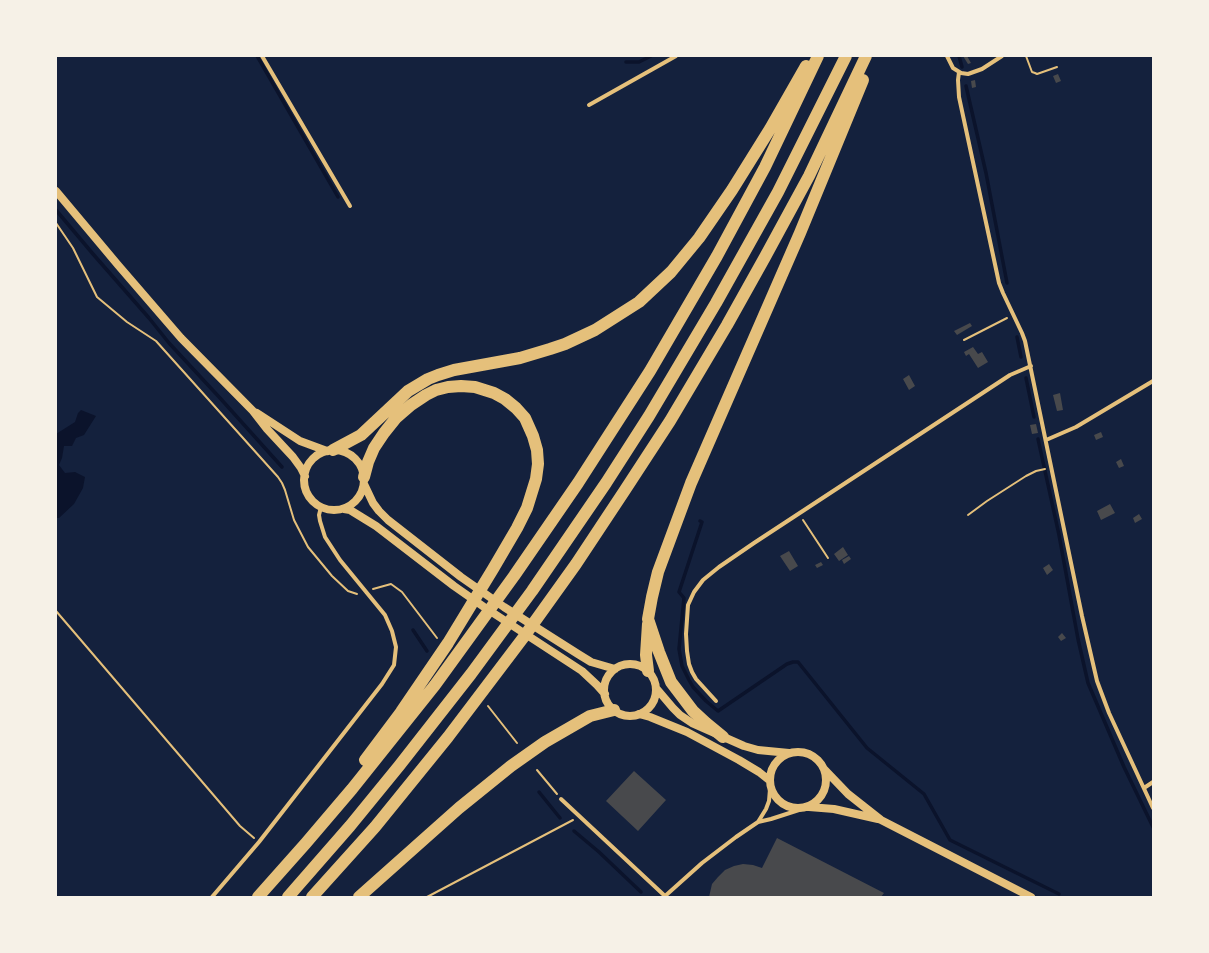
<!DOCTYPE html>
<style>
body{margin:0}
#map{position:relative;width:1209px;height:953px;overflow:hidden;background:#14213d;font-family:"PT Sans Narrow",sans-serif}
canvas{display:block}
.frame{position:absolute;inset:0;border:57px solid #f6f1e7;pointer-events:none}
</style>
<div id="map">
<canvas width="1209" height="953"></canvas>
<div class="frame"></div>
</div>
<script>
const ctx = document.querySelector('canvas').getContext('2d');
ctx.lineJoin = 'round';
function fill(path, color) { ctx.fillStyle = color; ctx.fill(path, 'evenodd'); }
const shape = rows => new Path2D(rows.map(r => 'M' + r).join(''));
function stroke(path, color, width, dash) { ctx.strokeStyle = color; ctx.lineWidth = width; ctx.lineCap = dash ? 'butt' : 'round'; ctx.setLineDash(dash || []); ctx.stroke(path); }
const water = shape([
 [81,410,96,416,84,435,76,438,72,446,64,446,62,458,59,465,65,473,75,472,85,477,83,488,74,504,59,518,56,518,56,434,75,422,78,413]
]);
const stream = shape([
 [257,56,338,197],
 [959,56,962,67],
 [626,62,639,62,651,56],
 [966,86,986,173,1007,283],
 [56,210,93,254,149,318,169,343,220,398,282,467],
 [1017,337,1021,357],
 [1026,378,1034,417],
 [1038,439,1059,535,1078,639,1088,683,1124,767,1153,827],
 [700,521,702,522,679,592,684,598,679,649,682,666,689,680,693,687,706,701,718,711,787,664,793,662,798,662,867,748,924,794,950,840,1059,894],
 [413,630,427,651],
 [539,792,560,818],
 [574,831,599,852,641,892]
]);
const building = shape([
 [963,56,967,56,971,63,968,64],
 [1058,74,1061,81,1056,83,1053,76],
 [975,80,976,87,972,88,971,81],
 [970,323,972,326,957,335,954,331],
 [973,347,978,354,982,352,988,362,978,368,969,354,966,356,964,352],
 [909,375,915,386,909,390,903,379],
 [1060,393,1063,410,1057,411,1053,395],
 [1036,424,1038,433,1032,434,1030,425],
 [1101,432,1103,437,1096,440,1094,435],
 [1121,459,1124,466,1119,468,1116,462],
 [1110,504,1115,513,1101,520,1097,511],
 [1139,514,1142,519,1135,523,1133,518],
 [843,547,848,555,839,561,834,554],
 [789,551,798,566,790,571,780,556],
 [849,556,851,559,844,564,842,560],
 [821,562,823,565,817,568,815,565],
 [1049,564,1053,570,1047,575,1043,568],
 [1062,633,1066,638,1061,641,1058,637],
 [634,771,666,800,638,831,606,801],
 [777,838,884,893,881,897,709,897,712,884,718,877,725,870,734,866,743,864,753,865,762,868]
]);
const path = shape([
 [1026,56,1032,72,1035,73,1037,74,1057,67],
 [56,223,73,248,97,297,127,322,156,341,278,477,282,483,285,490,294,520,308,547,332,576,348,591,357,594],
 [964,340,1007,318],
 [968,515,987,501,1026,476,1036,471,1045,469],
 [803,520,828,558],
 [373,589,391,584,402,592,437,638],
 [56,611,240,826,254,838],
 [488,706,517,743],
 [537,770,557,794],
 [427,897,573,820]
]);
const minor = shape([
 [262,56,350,206],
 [947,56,953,68,961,73,968,74,982,69,1002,56],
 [959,72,958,80,959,97,993,255,999,283,1003,293,1022,333,1025,341,1082,616,1097,681,1109,713,1153,808],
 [589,105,676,56],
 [1046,440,1076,427,1153,381],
 [716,701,696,679,692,672,689,664,687,651,686,634,688,605,694,592,703,580,719,567,754,543,1010,375,1031,366],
 [1144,788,1153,782],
 [561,799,666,897],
 [758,822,766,809,769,801,770,789],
 [212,897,259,842,382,684,394,665,396,647,392,631,385,615,340,560,325,537,320,521,319,515,321,507],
 [664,897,702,863,736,837,758,822,771,819,802,809]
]);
const secondary = shape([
 [56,191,118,265,181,338,253,411,267,429,293,457,301,468,305,476],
 [257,413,300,441,327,451],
 '304 480a30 30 0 1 1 60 0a30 30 0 1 1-60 0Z',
 [364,484,373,503,379,511,388,520,461,577,504,607,578,654,591,662,615,669],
 [344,509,350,510,376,526,454,586,484,607,582,671,597,685,605,694],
 '604 690a26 26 0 1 1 52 0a26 26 0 1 1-52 0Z',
 [656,688,673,708,680,715,692,723,744,746,758,750,789,753],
 [639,714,650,717,687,732,739,760,759,772,769,780],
 '770 780a28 28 0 1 1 56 0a28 28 0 1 1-56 0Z',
 [824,769,848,794,881,820,1031,897],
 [809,807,834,809,878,819]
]);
const motorway = shape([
 [333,450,361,435,408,391,428,379,438,375,454,370,520,358,550,349,565,344,595,330,639,302,671,272,699,238,732,190,770,129,806,66],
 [364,477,368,462,374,448,384,433,396,418,411,405,426,395,436,390,448,387,461,386,475,387,494,393,505,399,516,408,525,418,533,436,537,450,538,464,536,479,527,508,517,528,493,569,448,643,401,712,365,760],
 [648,624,646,655,648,671],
 [723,737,706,723,693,711,671,682,659,652,648,619,652,597,658,572,691,483,800,233,863,80],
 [258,897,306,843,352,789,435,685,514,576,578,483,650,371,717,256,765,167,818,56],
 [288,897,350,826,399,766,471,674,532,591,606,483,649,416,716,303,778,192,846,56],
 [312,897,375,827,448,737,523,638,576,564,625,490,670,421,727,325,765,257,809,176,866,56],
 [359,897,459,808,511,766,545,742,590,716,614,710]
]);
fill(water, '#0b132b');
stroke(stream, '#0b132b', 3.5);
fill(building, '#48494c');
stroke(path, '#e5c07b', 2);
stroke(minor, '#e5c07b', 4);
stroke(secondary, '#e5c07b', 8);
stroke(motorway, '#e5c07b', 12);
</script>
